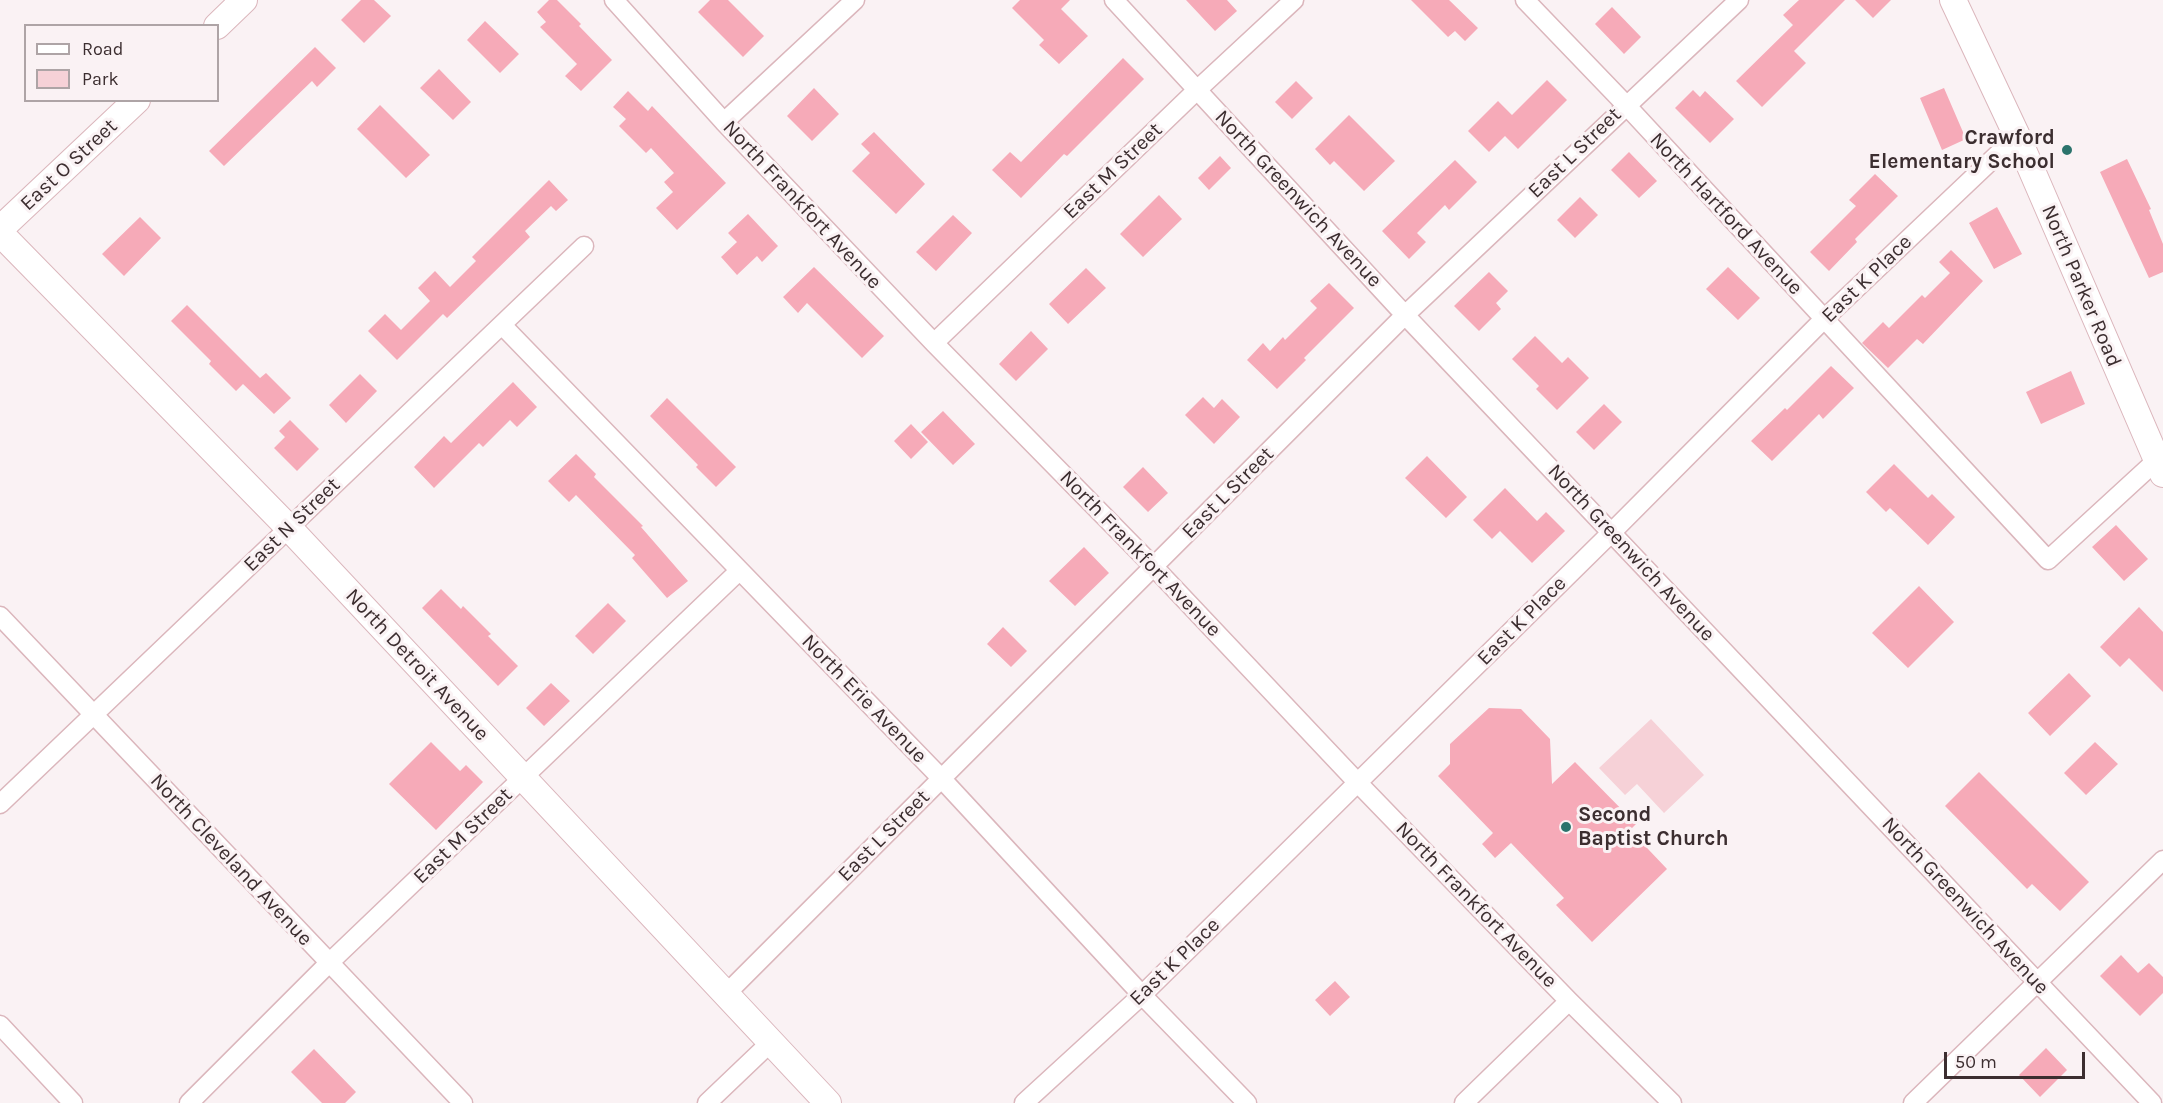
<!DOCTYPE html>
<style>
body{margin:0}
#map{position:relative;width:2163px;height:1103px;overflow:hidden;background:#faf2f4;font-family:Karla,sans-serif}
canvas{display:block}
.legend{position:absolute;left:24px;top:24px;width:195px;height:78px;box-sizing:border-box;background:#faf2f4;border:2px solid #aea4a6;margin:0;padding:8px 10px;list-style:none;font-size:18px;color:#3c2e30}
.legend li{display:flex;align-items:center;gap:12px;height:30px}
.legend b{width:30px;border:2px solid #aea4a6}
.scale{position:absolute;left:1944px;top:1052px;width:141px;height:27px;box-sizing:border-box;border:3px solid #3c2e30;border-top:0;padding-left:8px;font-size:18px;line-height:21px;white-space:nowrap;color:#3c2e30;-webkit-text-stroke:4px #faf2f4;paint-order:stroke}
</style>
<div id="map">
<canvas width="2163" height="1103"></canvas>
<ul class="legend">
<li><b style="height:8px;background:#fff"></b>Road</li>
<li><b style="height:16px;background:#f6d1d7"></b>Park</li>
</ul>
<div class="scale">50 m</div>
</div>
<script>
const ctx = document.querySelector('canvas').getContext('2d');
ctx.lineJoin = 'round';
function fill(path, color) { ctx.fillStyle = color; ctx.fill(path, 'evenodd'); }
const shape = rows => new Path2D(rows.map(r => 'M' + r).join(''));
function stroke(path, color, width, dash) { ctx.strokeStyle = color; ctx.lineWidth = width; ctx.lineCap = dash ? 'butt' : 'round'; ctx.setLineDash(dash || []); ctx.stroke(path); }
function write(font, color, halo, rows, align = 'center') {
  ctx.font = font + ' Karla,sans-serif'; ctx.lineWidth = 6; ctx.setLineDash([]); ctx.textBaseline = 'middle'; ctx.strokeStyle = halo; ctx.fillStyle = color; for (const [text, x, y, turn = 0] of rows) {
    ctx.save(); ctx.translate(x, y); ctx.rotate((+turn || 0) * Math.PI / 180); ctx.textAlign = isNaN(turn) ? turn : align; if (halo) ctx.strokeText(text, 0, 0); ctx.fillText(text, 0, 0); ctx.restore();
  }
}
const green = shape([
 [1651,719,1704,775,1664,813,1637,784,1625,795,1599,768]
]);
const building = shape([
 [361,0,374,0,391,16,364,43,341,20],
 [549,0,557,0,581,24,579,26,612,60,581,91,565,76,577,64,540,27,546,22,537,12],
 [710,0,728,0,764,36,743,57,698,12],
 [1020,0,1070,0,1061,9,1088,36,1059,64,1039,45,1044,40,1012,8],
 [1186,0,1227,0,1237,11,1215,31],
 [1411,0,1449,0,1478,28,1465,41,1455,31,1448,37],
 [1799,0,1845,0,1794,51,1806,63,1762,107,1736,81,1793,25,1783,15],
 [1855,0,1891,0,1873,18],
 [1612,7,1641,37,1624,54,1595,24],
 [485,21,519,54,500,73,467,40],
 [315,47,336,68,317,87,312,81,224,166,209,151],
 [1123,58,1144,79,1067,156,1064,154,1021,198,992,170,1010,152,1021,162],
 [439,69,471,102,453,120,420,88],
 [1547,80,1567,100,1518,149,1505,136,1489,152,1468,131,1498,101,1512,115],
 [1296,81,1313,98,1292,119,1275,102],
 [814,88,839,114,812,141,787,116],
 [1944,88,1966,139,1942,150,1920,98],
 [1693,90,1700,97,1705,91,1734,119,1710,143,1675,108],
 [628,91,648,111,652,106,726,183,677,230,656,208,673,192,664,182,674,173,651,148,646,153,619,126,626,119,613,107],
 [380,105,430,155,406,178,357,129],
 [1349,115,1395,161,1364,191,1334,161,1330,165,1315,149],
 [874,132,925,184,896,214,852,171,870,153,861,144],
 [1629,152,1657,181,1639,198,1611,170],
 [1220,156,1231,168,1209,190,1198,178],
 [2127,159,2151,209,2149,210,2163,244,2163,272,2149,278,2100,172],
 [1455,160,1477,182,1449,210,1445,205,1417,233,1426,242,1409,259,1382,231],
 [1875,174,1898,196,1855,239,1857,242,1829,271,1810,252,1856,206,1849,200],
 [549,180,568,200,556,211,551,206,525,231,530,237,447,318,443,314,397,360,368,331,385,314,401,330,430,301,418,288,435,271,450,287,476,261,472,257],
 [1159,195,1182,219,1143,257,1120,234],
 [1580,197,1598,215,1575,238,1557,220],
 [1997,207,2022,254,1994,269,1969,223],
 [748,214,778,246,762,262,757,256,737,275,721,257,737,242,728,233],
 [953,215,972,233,936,271,916,252],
 [140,217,161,238,124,276,102,254],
 [1951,250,1983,281,1923,344,1917,339,1888,368,1862,343,1883,322,1889,328,1922,295,1925,298,1950,273,1939,262],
 [814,267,884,336,862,358,807,303,798,313,783,297],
 [1728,267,1760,298,1738,320,1706,289],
 [1086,268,1106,288,1068,324,1049,304],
 [1489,272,1508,291,1496,303,1501,309,1479,331,1454,306],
 [1329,283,1354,308,1304,358,1306,360,1277,389,1247,360,1263,343,1270,351,1283,337,1285,340,1317,308,1310,301],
 [187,305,260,378,266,373,291,398,274,414,243,384,236,391,209,364,211,361,171,321],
 [1031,331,1048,349,1016,381,999,364],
 [1535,336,1562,363,1568,357,1589,378,1557,410,1536,389,1539,386,1512,359],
 [1831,366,1854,388,1823,419,1819,414,1772,461,1751,441,1785,408,1787,410],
 [2071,371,2085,404,2041,424,2026,392],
 [360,374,377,391,346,423,329,405],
 [513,382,537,407,517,427,510,420,483,447,479,443,434,488,414,467,444,436,451,443],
 [1203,397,1214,408,1222,399,1240,417,1214,444,1185,415],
 [667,398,736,467,716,487,696,467,698,465,650,416],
 [1604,404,1622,422,1594,450,1576,432],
 [943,411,975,444,953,465,921,432],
 [290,420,319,449,297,471,274,448,285,437,279,431],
 [911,424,928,442,911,459,894,441],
 [576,454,596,474,594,477,643,526,641,527,688,581,667,598,632,558,635,555,576,495,569,502,548,481],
 [1427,456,1467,497,1446,518,1405,478],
 [1894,464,1928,498,1932,494,1955,517,1928,545,1890,508,1886,512,1866,492],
 [1143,467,1168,493,1148,512,1123,487],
 [1505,488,1537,521,1546,512,1565,531,1532,563,1500,531,1492,539,1473,520],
 [2116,525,2148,559,2124,581,2092,547],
 [1084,547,1109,573,1075,606,1049,581],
 [1919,586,1954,622,1908,668,1872,633],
 [441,589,461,609,463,606,491,634,488,636,518,666,498,686,422,608],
 [608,603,626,621,593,654,575,636],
 [2139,607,2163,632,2163,692,2129,658,2120,667,2100,647],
 [1003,627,1027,651,1011,667,987,644],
 [2069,673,2091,696,2050,736,2028,713],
 [551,683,570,701,544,726,526,708],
 [1489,708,1521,709,1550,739,1552,784,1575,762,1636,824,1630,830,1667,869,1592,942,1556,905,1564,898,1511,843,1495,858,1482,844,1493,833,1438,776,1450,764,1450,744],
 [431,742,460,771,466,765,483,782,436,830,389,784],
 [2095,742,2118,764,2086,795,2064,773],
 [1979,772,2089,882,2060,911,2032,884,2027,889,1945,806],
 [2121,955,2138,973,2149,963,2163,977,2163,993,2140,1016,2100,976],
 [1335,981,1350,997,1330,1016,1315,1000],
 [2046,1048,2067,1070,2040,1097,2019,1075],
 [314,1049,356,1092,345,1103,322,1103,291,1072]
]);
const street = shape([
 [614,0,724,122,934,343,1154,567,1358,783,1569,1001,1672,1103],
 [1114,0,1405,315,2152,1103],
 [1525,0,1626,105,2048,560,2157,460],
 [724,122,855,0],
 [502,325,941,778,1142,995,1247,1103],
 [934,343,1197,90,1294,0],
 [0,616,463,1103],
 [0,804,584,246],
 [726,994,1405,315,1739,0],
 [0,1025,73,1103],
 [189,1103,329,963,739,571],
 [707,1103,771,1042],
 [1024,1103,1142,995,1612,532,1823,320,2017,136],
 [1464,1103,1569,1001],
 [1913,1103,2163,860]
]);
const secondary = shape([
 [1953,0,2017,136,2163,474],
 [217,26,244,0],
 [0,229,137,100],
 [0,233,289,528,828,1103]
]);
const markers = [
 [2067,150,6,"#2b736c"],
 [1566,827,6,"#2b736c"]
];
const poiNames = [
 ["Crawford",2055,138],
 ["Elementary School",2055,162],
 ["Second",1578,815,"left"],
 ["Baptist Church",1578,839,"left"]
];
const streetNames = [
 ["East L Street",1575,153,-44],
 ["East O Street",69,165,-43],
 ["East M Street",1113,171,-44],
 ["North Greenwich Avenue",1298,199,47],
 ["North Frankfort Avenue",802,205,47],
 ["North Hartford Avenue",1726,214,47],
 ["East K Place",1867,279,-44],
 ["North Parker Road",2081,286,67],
 ["East L Street",1228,493,-45],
 ["East N Street",292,525,-44],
 ["North Greenwich Avenue",1631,553,47],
 ["North Frankfort Avenue",1140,554,46],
 ["East K Place",1522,621,-45],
 ["North Detroit Avenue",417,665,47],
 ["North Erie Avenue",864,699,46],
 ["East M Street",463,836,-44],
 ["East L Street",884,836,-45],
 ["North Cleveland Avenue",231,860,47],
 ["North Frankfort Avenue",1476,905,46],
 ["North Greenwich Avenue",1965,906,47],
 ["East K Place",1175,962,-44]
];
fill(green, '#f6d1d7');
fill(building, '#f6aab8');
stroke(street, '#dbb6bc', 21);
stroke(secondary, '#dbb6bc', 28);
stroke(street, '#fff', 18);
stroke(secondary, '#fff', 26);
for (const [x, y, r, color] of markers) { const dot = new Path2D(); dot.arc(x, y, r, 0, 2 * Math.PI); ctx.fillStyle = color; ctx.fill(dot); stroke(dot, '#faf2f4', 2); }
write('bold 21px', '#3c2e30', '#faf2f4', poiNames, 'right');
write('21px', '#3c2e30', '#faf2f4', streetNames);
</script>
